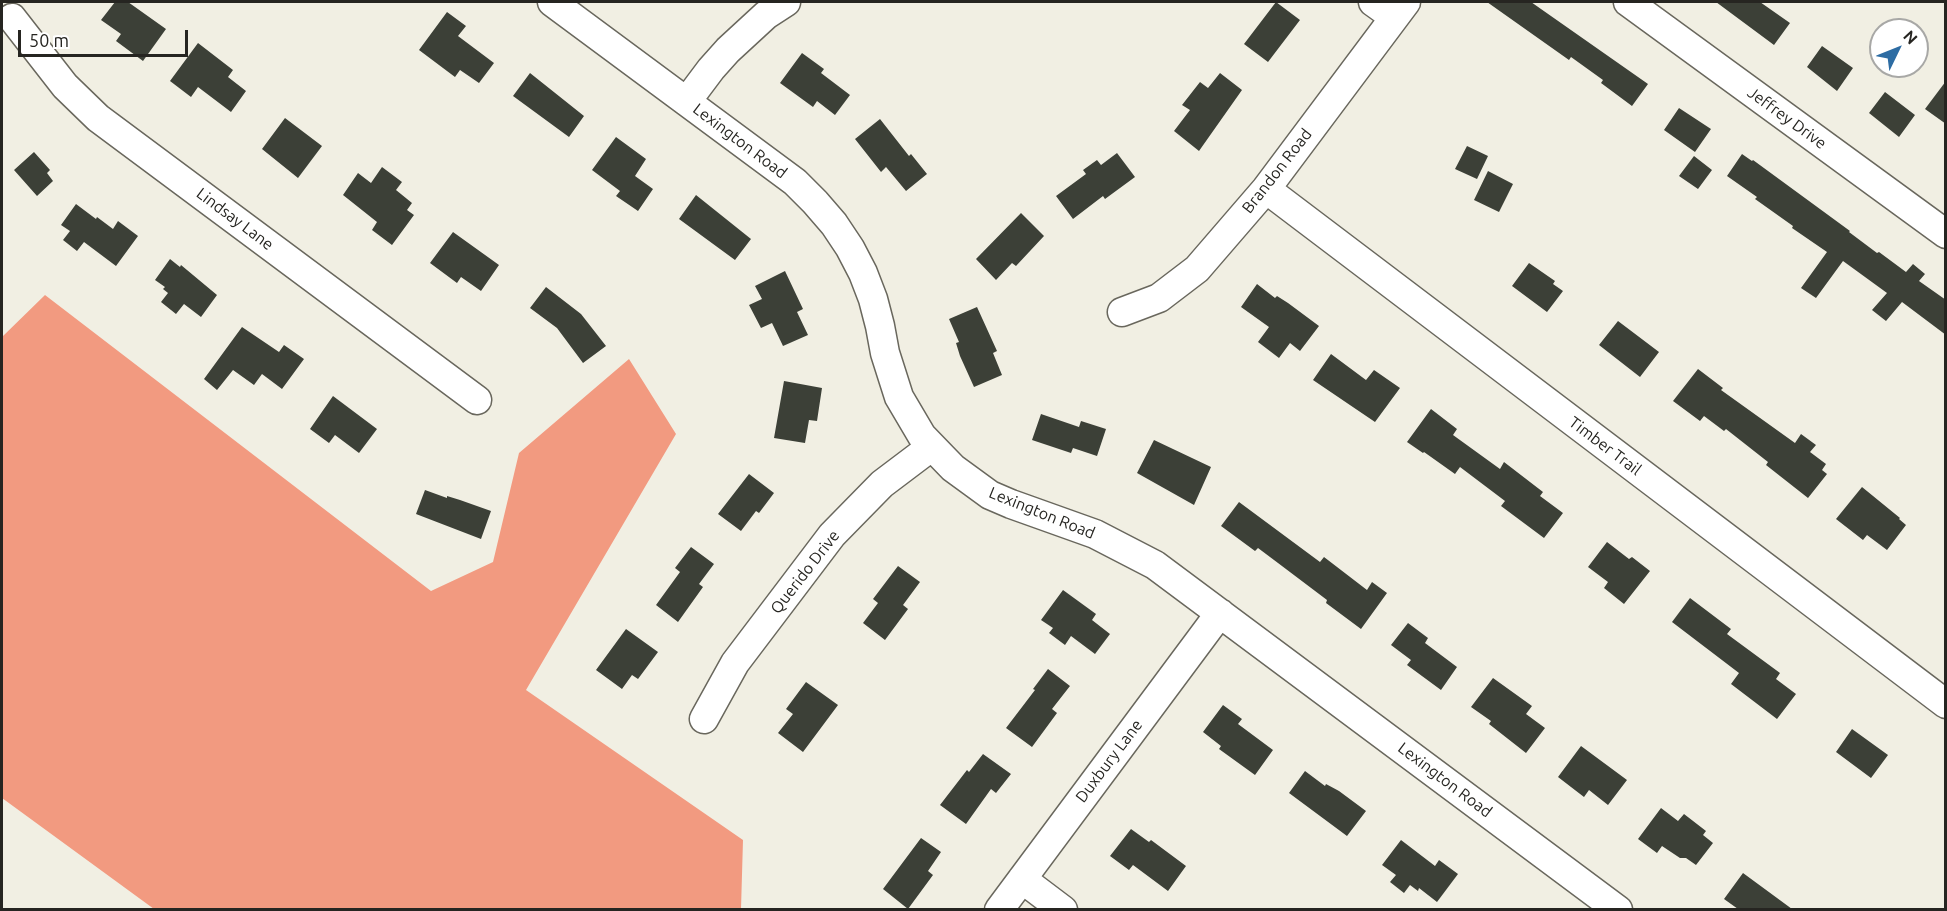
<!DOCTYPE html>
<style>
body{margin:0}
#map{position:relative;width:1947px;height:911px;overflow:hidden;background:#f1efe3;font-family:Ubuntu,sans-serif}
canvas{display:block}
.frame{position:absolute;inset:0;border:3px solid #262521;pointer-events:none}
.north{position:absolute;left:1869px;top:18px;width:60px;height:60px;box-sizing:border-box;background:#fff;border:2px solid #a8a8a6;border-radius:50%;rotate:47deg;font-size:16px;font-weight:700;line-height:24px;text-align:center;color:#262521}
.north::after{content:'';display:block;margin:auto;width:21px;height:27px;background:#2d6ca3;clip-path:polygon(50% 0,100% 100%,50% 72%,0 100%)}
.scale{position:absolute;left:18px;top:30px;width:170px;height:27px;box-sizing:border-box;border:3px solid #262521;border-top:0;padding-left:8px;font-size:18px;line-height:21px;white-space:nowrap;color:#262521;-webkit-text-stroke:4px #fff;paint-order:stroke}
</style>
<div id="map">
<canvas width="1947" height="911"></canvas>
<div class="frame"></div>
<div class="north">N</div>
<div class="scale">50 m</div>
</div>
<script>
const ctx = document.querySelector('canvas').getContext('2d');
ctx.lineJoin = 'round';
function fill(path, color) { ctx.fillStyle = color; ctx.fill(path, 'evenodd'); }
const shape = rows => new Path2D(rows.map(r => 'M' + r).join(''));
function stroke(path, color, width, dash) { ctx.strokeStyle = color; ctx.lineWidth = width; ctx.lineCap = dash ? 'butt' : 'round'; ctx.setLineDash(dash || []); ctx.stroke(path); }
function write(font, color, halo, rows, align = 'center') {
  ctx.font = font + ' Ubuntu,sans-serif'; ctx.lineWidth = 6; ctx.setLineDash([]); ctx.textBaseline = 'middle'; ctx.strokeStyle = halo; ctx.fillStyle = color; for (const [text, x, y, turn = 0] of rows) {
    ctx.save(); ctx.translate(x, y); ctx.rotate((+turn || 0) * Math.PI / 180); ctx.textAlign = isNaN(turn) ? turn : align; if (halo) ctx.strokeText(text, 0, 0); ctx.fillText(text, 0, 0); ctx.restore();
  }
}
const forest = shape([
 [45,295,431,591,493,562,519,453,629,359,676,434,526,690,743,840,741,909,154,909,2,798,2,337]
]);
const building = shape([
 [115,2,128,2,166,29,143,61,116,41,121,34,101,20],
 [1276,2,1300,20,1268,62,1244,44],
 [1487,2,1531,2,1648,84,1632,106,1601,83,1603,80,1571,57,1569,60],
 [1716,2,1760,2,1790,23,1774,45],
 [447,12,466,26,458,36,494,63,479,83,460,70,455,77,419,50],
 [198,43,233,70,228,77,246,91,231,112,198,87,191,97,170,81],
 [1822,46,1853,68,1837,91,1807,67],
 [802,53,824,69,821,73,850,95,835,115,817,101,813,107,780,83],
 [530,73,584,116,569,137,513,96],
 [1220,73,1242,90,1199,151,1174,131,1190,110,1182,105,1200,82,1208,88],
 [1946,81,1946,124,1925,109],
 [1885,92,1915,115,1899,137,1869,113],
 [1679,108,1711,129,1695,152,1664,130],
 [285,118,322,146,298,178,262,149],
 [880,119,909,156,911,154,927,174,906,191,886,167,881,172,855,139],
 [616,137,646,159,635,176,653,189,638,211,616,196,620,191,592,170],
 [1467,146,1488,156,1477,179,1455,169],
 [34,152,50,170,47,173,53,181,37,196,14,170],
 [1117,153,1135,177,1105,199,1103,196,1073,219,1056,196,1086,174,1083,170,1097,160,1101,165],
 [1742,154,1752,161,1753,160,1850,231,1849,232,1877,253,1879,252,1906,272,1913,264,1925,274,1919,281,1946,300,1946,335,1902,302,1886,321,1872,310,1887,293,1843,261,1816,298,1801,288,1827,252,1792,228,1793,226,1755,199,1757,197,1727,176],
 [1694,156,1712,170,1698,189,1679,176],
 [382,167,402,182,396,190,412,203,407,210,414,215,392,245,372,230,377,222,343,195,358,173,371,183],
 [1488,171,1513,184,1499,212,1474,200],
 [696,195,751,239,735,260,679,219],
 [76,204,96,219,97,217,113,229,118,221,138,236,116,266,84,242,77,251,63,240,70,231,61,225],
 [1021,213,1044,236,1016,266,1012,263,996,280,976,259],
 [453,232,499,265,481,291,461,277,457,283,430,263],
 [170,259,180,267,181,265,217,295,201,317,184,304,176,314,161,302,168,293,163,289,165,287,155,280],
 [1529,263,1555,281,1553,284,1563,291,1547,312,1512,286],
 [785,271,803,309,797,312,808,335,783,346,772,323,761,328,749,305,762,299,755,286],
 [1257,284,1275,298,1277,296,1288,303,1319,326,1300,351,1290,343,1279,358,1258,342,1269,327,1241,307],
 [546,287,581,314,606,346,583,363,557,328,530,308],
 [977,307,997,351,993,353,1002,375,974,387,960,356,956,343,959,342,949,319],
 [1618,321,1659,352,1640,377,1599,345],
 [242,327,279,352,284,345,304,359,282,389,262,374,254,385,233,370,217,390,204,379],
 [1331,354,1366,380,1374,370,1400,388,1375,422,1313,380],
 [1698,369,1723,388,1721,390,1795,443,1801,434,1816,445,1810,452,1826,464,1822,470,1827,474,1808,498,1766,465,1768,462,1726,429,1724,431,1704,416,1700,421,1673,401],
 [784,381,822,388,817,421,809,420,805,443,774,438],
 [333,396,377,429,359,453,335,435,329,443,310,429],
 [1431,409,1457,429,1453,435,1500,469,1504,462,1543,492,1540,496,1563,513,1544,538,1501,506,1505,501,1460,467,1455,474,1424,452,1423,453,1407,442],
 [1041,414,1079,427,1081,421,1106,429,1097,456,1073,448,1071,453,1032,440],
 [1154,440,1211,467,1194,505,1137,473],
 [749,474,774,493,759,513,756,511,741,531,718,514],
 [1862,487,1900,518,1899,519,1906,525,1887,550,1867,535,1863,540,1836,519],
 [425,490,447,498,447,496,460,500,491,511,481,539,416,514],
 [1239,502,1320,562,1324,557,1367,590,1372,582,1387,593,1361,629,1326,603,1327,600,1278,563,1258,548,1255,551,1221,526],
 [1607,542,1629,559,1632,557,1650,571,1624,604,1604,588,1608,582,1588,567],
 [691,547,714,564,699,584,703,587,678,622,656,605,680,572,675,568],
 [898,566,920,582,903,605,908,609,885,640,863,623,878,603,873,599],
 [1063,590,1096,614,1092,620,1110,634,1095,654,1071,636,1065,645,1049,633,1053,628,1041,620],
 [1690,598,1731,629,1727,634,1780,673,1776,679,1796,694,1777,719,1731,684,1739,673,1672,622],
 [1408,623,1428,638,1425,643,1457,667,1441,690,1407,665,1411,660,1391,645],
 [626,629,658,652,638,679,632,675,622,689,596,670],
 [1048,669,1070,686,1052,709,1057,713,1032,747,1006,728,1035,690,1033,689],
 [1493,678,1532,706,1526,714,1545,728,1526,753,1489,724,1491,721,1471,707],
 [806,682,838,705,803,752,778,733,793,714,786,709],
 [1223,705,1242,719,1238,724,1273,750,1255,775,1219,749,1221,746,1203,732],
 [1852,729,1888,755,1871,778,1836,752],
 [1581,746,1627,780,1608,805,1589,790,1584,797,1558,777],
 [983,754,1011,774,996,793,991,789,966,824,940,805,967,770,969,772],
 [1305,771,1325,786,1326,784,1339,791,1366,811,1347,836,1289,793],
 [1661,808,1678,821,1684,814,1706,831,1703,835,1713,843,1696,865,1686,858,1680,858,1662,846,1657,853,1638,839],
 [1131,829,1149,842,1151,840,1186,866,1168,891,1133,865,1129,870,1110,856],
 [921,838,941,852,928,871,933,875,908,909,883,889],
 [1401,840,1435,866,1439,860,1458,874,1437,902,1419,888,1418,891,1410,885,1404,893,1390,882,1396,875,1382,865],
 [1743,873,1792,909,1738,909,1724,899]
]);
const minor = shape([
 [552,2,795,182,815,202,834,224,850,248,863,273,873,299,880,326,885,353,899,397,922,436,953,468,990,495,1011,504,1095,534,1155,565,1618,910],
 [1373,2,1394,17],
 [1628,2,1946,234],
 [12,18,65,86,98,118,477,400],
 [687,101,711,69,728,50,766,15,786,2],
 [1266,189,1946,704],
 [1122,312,1159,298,1197,269,1266,189,1406,2],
 [704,719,735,663,832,535,882,484,931,447],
 [1022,879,1063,910],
 [999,910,1220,613]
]);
const streetNames = [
 ["Jeffrey Drive",1787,118,36],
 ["Lexington Road",740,141,37],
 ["Brandon Road",1277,171,-52],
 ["Lindsay Lane",235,219,37],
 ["Timber Trail",1605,446,37],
 ["Lexington Road",1042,513,22],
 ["Querido Drive",805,572,-52],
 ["Duxbury Lane",1109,761,-53],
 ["Lexington Road",1445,780,37]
];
fill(forest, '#f29a80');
fill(building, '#3c4037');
stroke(minor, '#69675d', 31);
stroke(minor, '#fff', 28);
write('16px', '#262521', '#fff', streetNames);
</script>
